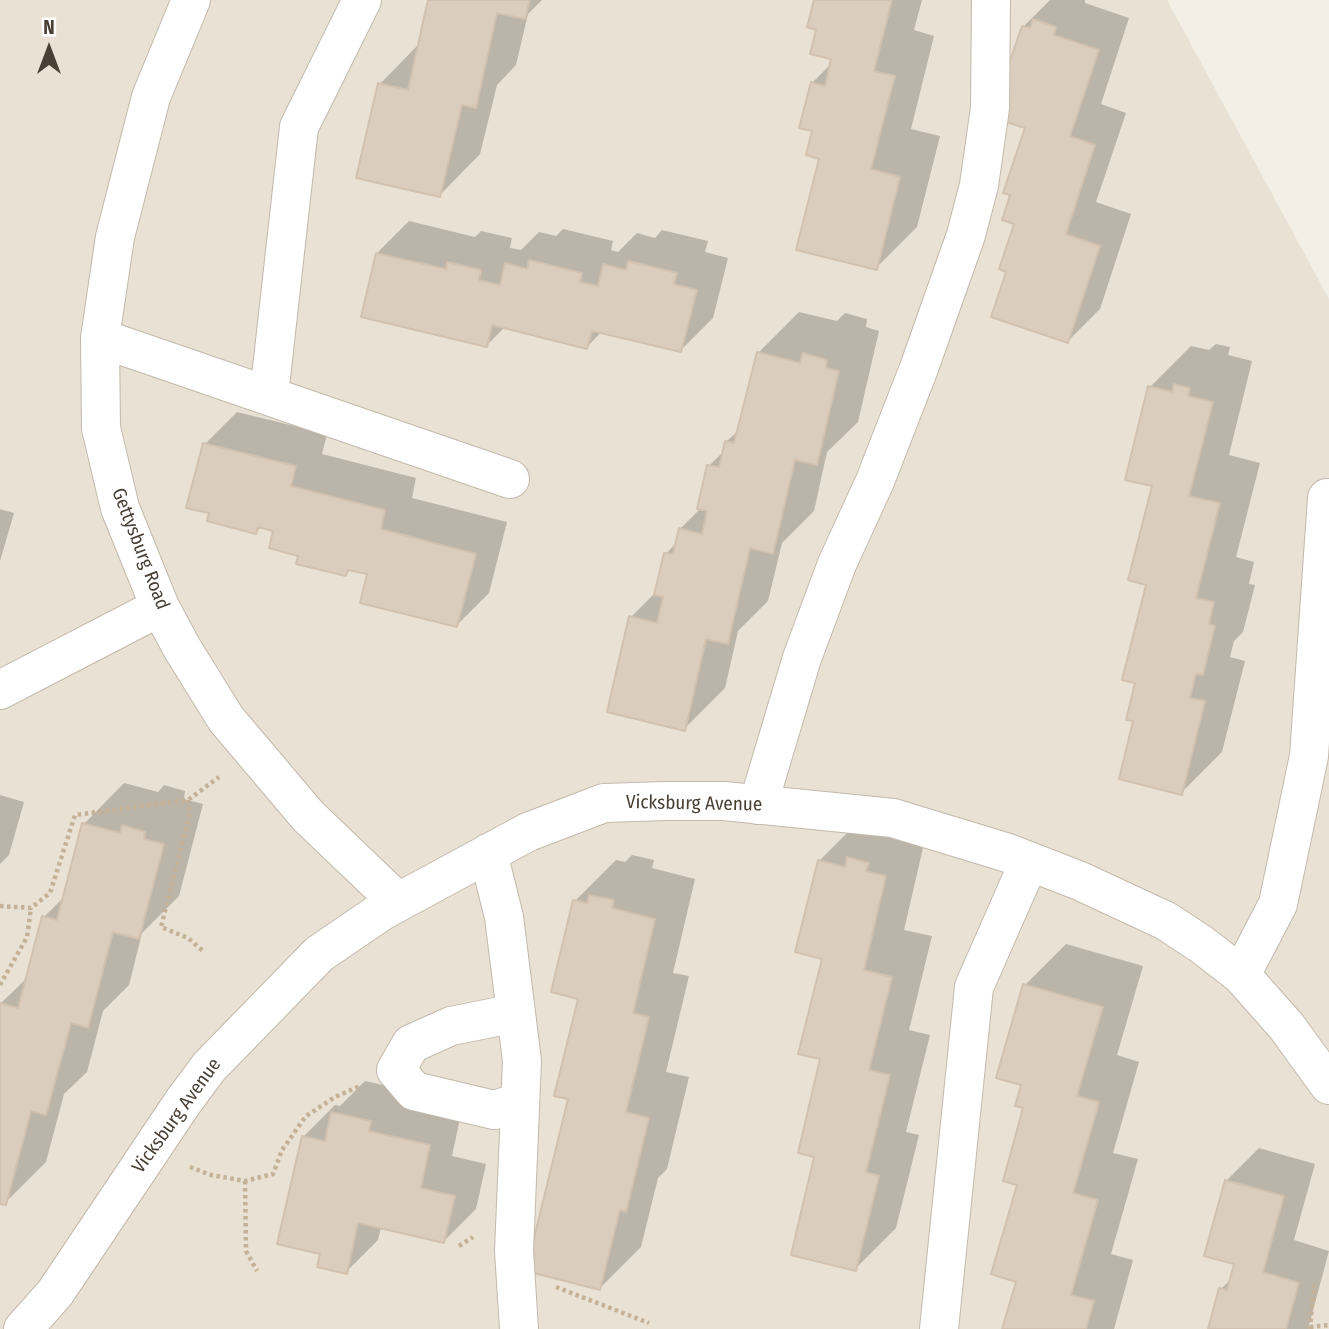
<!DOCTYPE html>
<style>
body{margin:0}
#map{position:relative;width:1329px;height:1329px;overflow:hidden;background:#f4efe6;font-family:"Fira Sans Condensed",sans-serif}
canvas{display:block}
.north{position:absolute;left:14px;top:14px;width:70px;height:70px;-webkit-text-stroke:5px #fff;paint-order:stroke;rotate:0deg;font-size:19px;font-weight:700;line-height:28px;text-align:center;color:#483f35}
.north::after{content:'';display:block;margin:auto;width:24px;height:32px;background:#483f35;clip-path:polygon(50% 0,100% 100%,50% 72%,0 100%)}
</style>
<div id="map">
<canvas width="1329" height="1329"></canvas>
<div class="north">N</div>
</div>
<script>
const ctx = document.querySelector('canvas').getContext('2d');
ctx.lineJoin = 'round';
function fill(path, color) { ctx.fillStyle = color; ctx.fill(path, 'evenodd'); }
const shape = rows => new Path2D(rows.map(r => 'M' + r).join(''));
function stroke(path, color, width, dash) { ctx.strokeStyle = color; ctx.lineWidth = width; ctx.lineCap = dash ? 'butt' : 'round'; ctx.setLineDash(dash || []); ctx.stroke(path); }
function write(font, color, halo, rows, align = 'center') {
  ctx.font = font + ' "Fira Sans Condensed",sans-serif'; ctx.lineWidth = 6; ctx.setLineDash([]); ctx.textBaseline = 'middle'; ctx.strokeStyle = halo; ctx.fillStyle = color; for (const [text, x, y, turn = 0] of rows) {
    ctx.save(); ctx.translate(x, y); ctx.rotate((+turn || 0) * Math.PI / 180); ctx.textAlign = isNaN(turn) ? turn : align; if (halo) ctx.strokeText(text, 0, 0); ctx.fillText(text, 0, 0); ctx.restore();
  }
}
const residential = shape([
 [0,0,1167,0,1329,299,1329,1329,0,1329]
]);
const shadow = shape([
 [430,0,542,0,528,14,516,65,497,85,480,154,440,195,380,84,420,43],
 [816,0,922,0,914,30,934,36,911,129,940,136,917,227,876,268,821,157,814,130,812,83,832,63,833,58,818,28],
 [1050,0,1085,0,1085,3,1129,18,1101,104,1126,113,1096,202,1131,214,1100,309,1068,341,1008,270,1016,223,1012,194,1027,127,1023,27],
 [409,221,475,237,481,231,512,238,510,248,521,250,539,232,556,236,563,229,613,241,611,250,618,252,637,233,655,238,662,230,708,241,705,252,728,258,713,318,681,350,602,331,587,347,505,327,487,345,377,253],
 [799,312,837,321,845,313,867,319,866,327,879,331,858,422,827,452,814,511,782,543,768,601,738,631,725,688,684,729,631,617,656,592,666,554,677,542,680,529,701,508,709,466,725,450,726,442,740,429,758,353],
 [1216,344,1230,347,1228,355,1252,361,1229,455,1260,463,1236,557,1254,562,1249,584,1255,585,1243,632,1234,641,1230,657,1245,661,1222,752,1181,793,1135,720,1148,584,1154,485,1150,387,1191,346,1209,350],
 [237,412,327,434,322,454,416,478,412,498,507,522,489,593,457,625,369,573,351,569,345,574,300,554,276,530,262,526,256,532,211,512,205,444],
 [0,509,14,513,0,561],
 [124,783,158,792,164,785,185,791,184,799,203,804,179,896,142,933,129,985,103,1011,87,1072,64,1094,46,1162,5,1203,0,1202,1,1003,28,977,44,917,65,896,84,824],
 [0,795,24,802,9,855,0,864],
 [860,820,926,835,904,930,932,936,909,1030,930,1035,906,1132,919,1135,896,1228,855,1269,817,1156,823,1058,824,957,819,861],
 [632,855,654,860,652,868,695,879,673,973,689,976,666,1072,689,1077,667,1169,658,1178,641,1247,600,1288,570,1098,580,998,575,901,616,860,625,862],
 [1066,944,1143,966,1117,1055,1139,1062,1113,1153,1138,1159,1111,1254,1133,1260,1114,1329,1004,1329,1018,1280,1019,1183,1025,1107,1023,1084,1025,985],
 [365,1081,402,1089,461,1114,452,1156,486,1164,476,1209,444,1241,381,1227,378,1240,346,1272,322,1253,303,1137,335,1105,340,1106],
 [1259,1148,1315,1164,1294,1240,1329,1251,1308,1329,1209,1329,1221,1289,1232,1278,1236,1263,1206,1255,1227,1180]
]);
const building = shape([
 [428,0,530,0,525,19,497,13,476,108,462,105,440,197,356,178,378,83,408,90,428,0],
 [814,0,892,0,874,71,895,76,871,169,900,177,877,270,796,250,819,159,806,155,812,131,799,128,811,82,825,86,831,59,810,54,816,30,807,27,814,0],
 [1033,19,1056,27,1054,35,1099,50,1070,136,1095,145,1066,234,1100,246,1068,343,991,317,1006,272,999,269,1014,224,1002,220,1010,195,1003,193,1025,128,991,117,1022,26,1030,28,1033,19],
 [376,253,446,269,447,262,481,270,479,280,500,285,505,263,527,269,529,260,582,273,580,282,598,286,603,264,626,270,628,261,677,273,674,284,697,290,681,352,592,331,587,349,492,325,487,347,361,317,376,253],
 [757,352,800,363,803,353,827,360,826,368,839,371,817,465,795,460,773,554,750,548,728,644,706,639,685,731,607,712,629,616,657,623,663,597,654,595,664,553,673,554,679,528,702,534,707,511,697,509,707,465,719,467,725,441,734,443,757,352],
 [1174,384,1190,388,1188,396,1213,402,1189,496,1220,503,1196,598,1214,602,1209,624,1215,626,1203,675,1196,674,1190,698,1205,701,1182,795,1119,779,1133,721,1126,720,1135,683,1122,680,1146,585,1128,580,1152,486,1125,480,1148,386,1172,392,1174,384],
 [203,443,296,466,291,486,385,510,381,529,476,554,457,627,360,603,367,574,348,570,346,576,296,564,298,556,269,548,273,531,258,527,256,534,207,521,209,513,186,508,203,443],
 [82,823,120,833,122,825,145,832,144,839,164,844,139,939,113,932,88,1028,71,1023,46,1115,31,1111,6,1205,0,1204,0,1003,18,1008,42,916,57,920,82,823],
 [847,857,869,863,866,871,886,876,864,970,892,977,869,1070,890,1075,866,1172,879,1176,856,1271,791,1255,814,1157,798,1153,820,1059,798,1054,822,959,795,952,818,860,845,867,847,857],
 [589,895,614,900,612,908,655,919,633,1013,649,1017,626,1112,649,1118,626,1212,620,1210,600,1290,526,1271,568,1099,554,1096,578,999,551,992,573,900,587,903,589,895],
 [1023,984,1103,1007,1077,1096,1099,1102,1073,1193,1098,1200,1071,1295,1094,1301,1086,1329,1002,1329,1016,1282,991,1274,1017,1185,1003,1181,1023,1108,1015,1106,1021,1085,996,1078,1023,984],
 [331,1112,371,1121,369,1131,430,1145,421,1188,455,1196,444,1243,358,1223,347,1274,317,1267,320,1254,277,1244,302,1136,325,1141,331,1112],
 [1225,1180,1284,1196,1263,1272,1299,1283,1286,1329,1208,1329,1219,1288,1227,1290,1234,1264,1204,1256,1225,1180]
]);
const path = shape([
 [188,800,189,817,161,927,188,938,203,951],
 [0,906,31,908,50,893,75,815,188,800,219,777],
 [0,985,27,937,31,908],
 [190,1167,211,1175,245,1181,273,1174,282,1150,306,1116,335,1097,360,1086],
 [245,1181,246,1251,257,1271],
 [459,1246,473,1237],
 [556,1287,649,1323],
 [1310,1327,1329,1325],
 [1310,1329,1314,1284]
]);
const minor = shape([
 [191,0,151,97,115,237,100,338,101,428,120,508,160,607,182,648,226,719,308,816,398,902],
 [100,338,510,479],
 [269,395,299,127,362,0],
 [0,690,160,607],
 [758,805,802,658,837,564,875,481,919,368,966,235,979,185,990,108,991,0],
 [488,853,504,917,522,1061,514,1251,519,1329],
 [1241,975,1278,904,1309,756,1327,498],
 [516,1013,451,1026,411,1044,396,1070,414,1091,494,1110,520,1102],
 [23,1329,55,1293,183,1102,209,1067,319,954,382,911,528,832,604,803,665,801,724,801,893,818,1008,853,1080,881,1166,921,1201,944,1241,975,1287,1027,1329,1085],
 [939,1329,974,987,1029,862]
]);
const streetNames = [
 ["Gettysburg Road",140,549,69],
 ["Vicksburg Avenue",694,804,1],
 ["Vicksburg Avenue",177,1116,-54]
];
fill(residential, '#e9e1d4');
fill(shadow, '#0003');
fill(building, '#dacdbe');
stroke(building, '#d2c1ae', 2);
stroke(minor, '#c3b9ab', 40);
stroke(path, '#c3b198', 4.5, [3.5, 3.5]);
stroke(minor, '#fff', 38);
write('19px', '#483f35', '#fff', streetNames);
</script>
